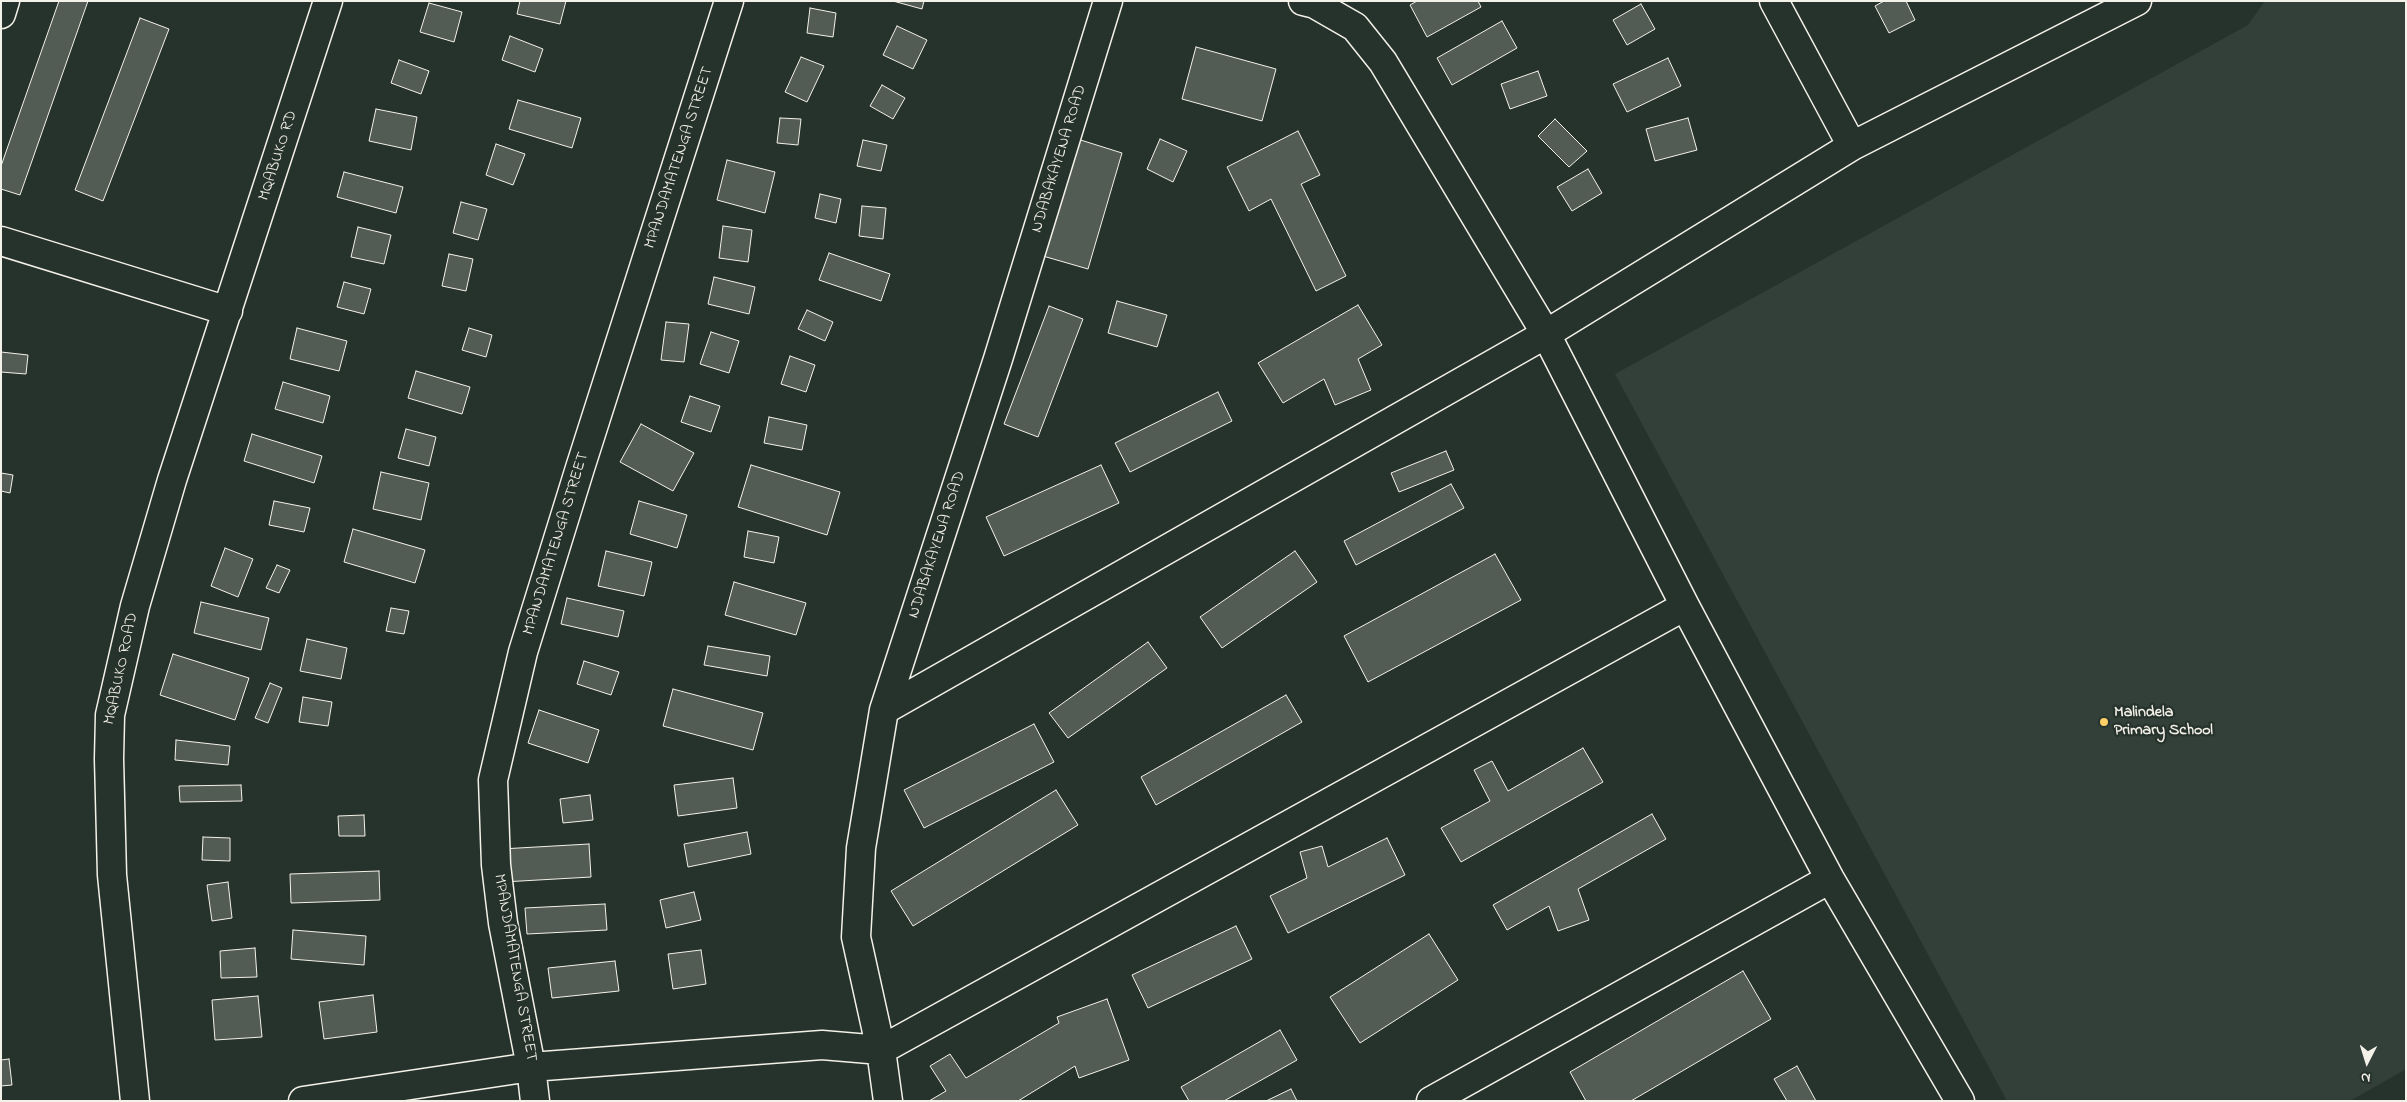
<!DOCTYPE html>
<style>
body{margin:0}
#map{position:relative;width:2407px;height:1102px;overflow:hidden;background:#26332d;font-family:"Indie Flower",sans-serif}
canvas{display:block}
.frame{position:absolute;inset:0;border:2px solid #f4f1e8;pointer-events:none}
.north{position:absolute;left:2342px;top:1037px;width:50px;height:50px;-webkit-text-stroke:4px #26332d;paint-order:stroke;rotate:185deg;font-size:14px;font-weight:700;line-height:20px;text-align:center;color:#f4f1e8}
.north::after{content:'';display:block;margin:auto;width:18px;height:22px;background:#f4f1e8;clip-path:polygon(50% 0,100% 100%,50% 72%,0 100%)}
</style>
<div id="map">
<canvas width="2407" height="1102"></canvas>
<div class="frame"></div>
<div class="north">N</div>
</div>
<script>
const ctx = document.querySelector('canvas').getContext('2d');
ctx.lineJoin = 'round';
function fill(path, color) { ctx.fillStyle = color; ctx.fill(path, 'evenodd'); }
const shape = rows => new Path2D(rows.map(r => 'M' + r).join(''));
function stroke(path, color, width, dash) { ctx.strokeStyle = color; ctx.lineWidth = width; ctx.lineCap = dash ? 'butt' : 'round'; ctx.setLineDash(dash || []); ctx.stroke(path); }
function write(font, color, halo, rows, align = 'center') {
  ctx.font = font + ' "Indie Flower",sans-serif'; ctx.lineWidth = 4.5; ctx.setLineDash([]); ctx.textBaseline = 'middle'; ctx.strokeStyle = halo; ctx.fillStyle = color; for (const [text, x, y, turn = 0] of rows) {
    ctx.save(); ctx.translate(x, y); ctx.rotate((+turn || 0) * Math.PI / 180); ctx.textAlign = isNaN(turn) ? turn : align; if (halo) ctx.strokeText(text, 0, 0); ctx.fillText(text, 0, 0); ctx.restore();
  }
}
const built = shape([
 [2265,1,2406,1,2406,1069,2350,1101,2007,1101,1615,374,2248,25]
]);
const building = shape([
 [59,1,88,1,20,195,1,189,1,166,59,1],
 [520,1,566,1,560,24,517,14,520,1],
 [893,1,924,1,922,9,893,1],
 [1417,1,1478,1,1481,7,1427,37,1410,5,1417,1],
 [1884,1,1906,1,1915,20,1889,33,1875,6,1884,1],
 [429,3,462,12,454,42,420,32,429,3],
 [1641,4,1655,29,1627,45,1613,20,1641,4],
 [810,8,836,13,833,37,807,33,810,8],
 [140,18,169,29,103,201,75,190,140,18],
 [1502,21,1517,48,1452,85,1437,58,1502,21],
 [897,26,927,40,913,69,883,55,897,26],
 [510,36,543,49,535,72,502,60,510,36],
 [1196,47,1276,69,1262,121,1182,99,1196,47],
 [801,57,824,66,807,102,785,92,801,57],
 [1668,58,1681,86,1627,112,1613,84,1668,58],
 [399,60,429,71,421,94,391,83,399,60],
 [1538,71,1547,96,1510,109,1501,84,1538,71],
 [882,85,905,98,893,119,870,106,882,85],
 [518,100,581,118,572,148,509,129,518,100],
 [376,109,417,117,411,150,369,141,376,109],
 [780,118,801,119,798,145,777,143,780,118],
 [1688,118,1697,150,1655,161,1646,129,1688,118],
 [1555,119,1587,151,1569,167,1538,136,1555,119],
 [1298,131,1320,175,1301,184,1346,276,1316,291,1271,199,1249,211,1227,167,1298,131],
 [1071,137,1122,153,1088,269,1036,254,1071,137],
 [1160,139,1187,151,1173,182,1147,169,1160,139],
 [863,140,887,145,881,171,857,166,863,140],
 [496,144,525,154,513,185,486,175,496,144],
 [727,160,775,172,765,213,717,200,727,160],
 [1588,169,1602,193,1572,211,1557,187,1588,169],
 [344,172,403,187,396,213,337,197,344,172],
 [820,194,841,199,836,223,815,218,820,194],
 [461,202,487,209,478,240,453,233,461,202],
 [862,206,886,208,883,239,859,236,862,206],
 [723,226,752,230,748,262,719,258,723,226],
 [358,227,391,235,384,264,351,257,358,227],
 [829,253,890,274,881,301,819,280,829,253],
 [449,254,473,259,466,291,442,286,449,254],
 [714,277,755,287,749,314,708,304,714,277],
 [344,282,371,289,364,314,337,307,344,282],
 [1117,301,1167,315,1157,347,1108,333,1117,301],
 [1358,305,1382,345,1358,359,1371,390,1335,405,1324,379,1283,403,1258,363,1358,305],
 [1049,306,1083,319,1038,437,1004,424,1049,306],
 [807,310,833,322,825,341,798,329,807,310],
 [666,322,689,324,684,362,661,360,666,322],
 [297,328,347,341,339,371,290,359,297,328],
 [469,328,492,335,486,357,462,350,469,328],
 [711,332,739,341,729,373,700,364,711,332],
 [1,352,28,355,26,374,1,372,1,352],
 [790,356,815,365,806,392,781,384,790,356],
 [416,371,470,387,462,414,408,398,416,371],
 [283,382,330,396,323,423,275,409,283,382],
 [1218,392,1232,421,1130,472,1115,443,1218,392],
 [690,396,720,406,711,432,681,422,690,396],
 [769,417,807,425,802,450,764,443,769,417],
 [641,424,694,453,673,491,620,462,641,424],
 [406,429,436,437,429,466,398,458,406,429],
 [252,434,322,456,314,483,244,461,252,434],
 [1446,451,1454,470,1399,492,1391,473,1446,451],
 [751,465,840,492,827,535,738,507,751,465],
 [1101,465,1119,503,1004,556,986,517,1101,465],
 [381,472,429,483,421,520,373,509,381,472],
 [1,473,13,475,10,493,1,491,1,473],
 [1451,484,1464,508,1356,565,1344,541,1451,484],
 [274,501,310,508,304,532,269,525,274,501],
 [639,501,687,515,677,548,630,534,639,501],
 [353,529,425,550,415,583,344,562,353,529],
 [748,531,779,537,774,563,744,557,748,531],
 [225,548,253,559,238,597,211,586,225,548],
 [606,551,652,562,644,596,598,586,606,551],
 [1295,551,1317,582,1222,648,1200,617,1295,551],
 [1495,554,1521,600,1368,682,1344,636,1495,554],
 [277,565,290,570,279,593,266,588,277,565],
 [734,582,806,603,796,635,725,615,734,582],
 [567,598,624,611,618,637,561,624,567,598],
 [201,602,269,618,261,650,194,633,201,602],
 [391,608,409,611,404,634,386,631,391,608],
 [307,639,347,648,341,679,300,671,307,639],
 [1148,642,1167,668,1068,738,1049,713,1148,642],
 [708,646,770,656,767,676,704,665,708,646],
 [173,654,249,678,235,720,160,695,173,654],
 [584,661,619,672,611,695,577,684,584,661],
 [270,683,282,688,268,723,255,718,270,683],
 [673,689,763,713,753,750,663,726,673,689],
 [1286,695,1302,722,1156,805,1141,777,1286,695],
 [303,697,332,702,328,726,299,722,303,697],
 [539,710,599,730,588,763,528,743,539,710],
 [1034,724,1054,762,924,828,904,790,1034,724],
 [176,740,230,746,228,765,175,760,176,740],
 [1583,748,1603,782,1461,862,1441,828,1490,801,1474,770,1492,761,1508,791,1583,748],
 [733,778,737,808,678,816,674,785,733,778],
 [241,785,242,801,180,802,179,786,241,785],
 [1056,790,1078,825,913,926,891,891,1056,790],
 [590,795,593,820,563,823,560,799,590,795],
 [1652,814,1666,839,1578,889,1589,920,1558,931,1549,906,1507,930,1493,905,1652,814],
 [364,815,365,836,339,836,338,816,364,815],
 [747,832,751,854,688,867,684,844,747,832],
 [203,837,230,838,230,861,202,860,203,837],
 [1387,838,1405,875,1288,933,1270,896,1307,878,1300,852,1322,846,1328,867,1387,838],
 [589,844,591,877,503,882,501,849,589,844],
 [379,871,380,900,291,903,290,874,379,871],
 [228,882,232,918,212,921,207,885,228,882],
 [694,892,701,920,666,928,660,900,694,892],
 [605,904,607,930,527,934,525,908,605,904],
 [1236,926,1252,959,1148,1008,1132,975,1236,926],
 [293,930,366,936,364,965,291,959,293,930],
 [1429,934,1458,980,1360,1043,1330,997,1429,934],
 [255,948,257,977,221,978,220,951,255,948],
 [701,950,706,984,673,989,668,954,701,950],
 [615,961,619,991,552,998,548,968,615,961],
 [1743,971,1771,1019,1631,1101,1586,1101,1570,1072,1743,971],
 [373,995,377,1032,324,1039,319,1002,373,995],
 [258,996,262,1037,215,1040,212,1000,258,996],
 [1107,999,1129,1060,1079,1078,1075,1066,1018,1101,929,1101,946,1091,930,1066,950,1054,966,1078,1059,1023,1057,1017,1107,999],
 [1280,1030,1297,1060,1224,1101,1189,1101,1181,1087,1280,1030],
 [9,1059,12,1085,1,1086,1,1060,9,1059],
 [1797,1066,1816,1101,1787,1101,1774,1079,1797,1066],
 [1291,1089,1297,1101,1266,1101,1291,1089]
]);
const minor = shape([
 [1303,1,1315,4,1355,27,1383,62,1546,334,1685,606,1830,879,1960,1101],
 [1774,1,1852,146],
 [1,14,5,1],
 [1,241,228,311],
 [884,710,1546,334,1852,146,2137,1],
 [135,1101,112,875,109,759,110,715,135,606,172,480,328,1],
 [303,1101,531,1067,822,1045,881,1050,1685,606],
 [535,1101,531,1067,503,923,496,865,493,780,523,652,580,468,729,1],
 [888,1101,881,1050,856,937,861,848,884,710,998,359,1108,1],
 [1431,1101,1830,879]
]);
const markers = [
 [2104,722,5,"#ffd166"]
];
const streetNames = [
 ["MQABUKO RD",279,156,-72],
 ["MPANDAMATENGA STREET",680,158,-72],
 ["NDABAKAYENA ROAD",1060,159,-73],
 ["MPANDAMATENGA STREET",557,544,-73],
 ["NDABAKAYENA ROAD",938,545,-72],
 ["MQABUKO ROAD",122,669,-78],
 ["MPANDAMATENGA STREET",514,968,80]
];
const poiNames = [
 ["Malindela",2114,713],
 ["Primary School",2114,731]
];
fill(built, '#333f39');
fill(building, '#525c55');
stroke(building, '#f4f1e8', 1);
stroke(minor, '#f4f1e8', 31);
stroke(minor, '#26332d', 28);
for (const [x, y, r, color] of markers) { const dot = new Path2D(); dot.arc(x, y, r, 0, 2 * Math.PI); ctx.fillStyle = color; ctx.fill(dot); stroke(dot, '#26332d', 2); }
write('16px', '#f4f1e8', '#26332d', streetNames);
write('bold 16px', '#f4f1e8', '#26332d', poiNames, 'left');
</script>
